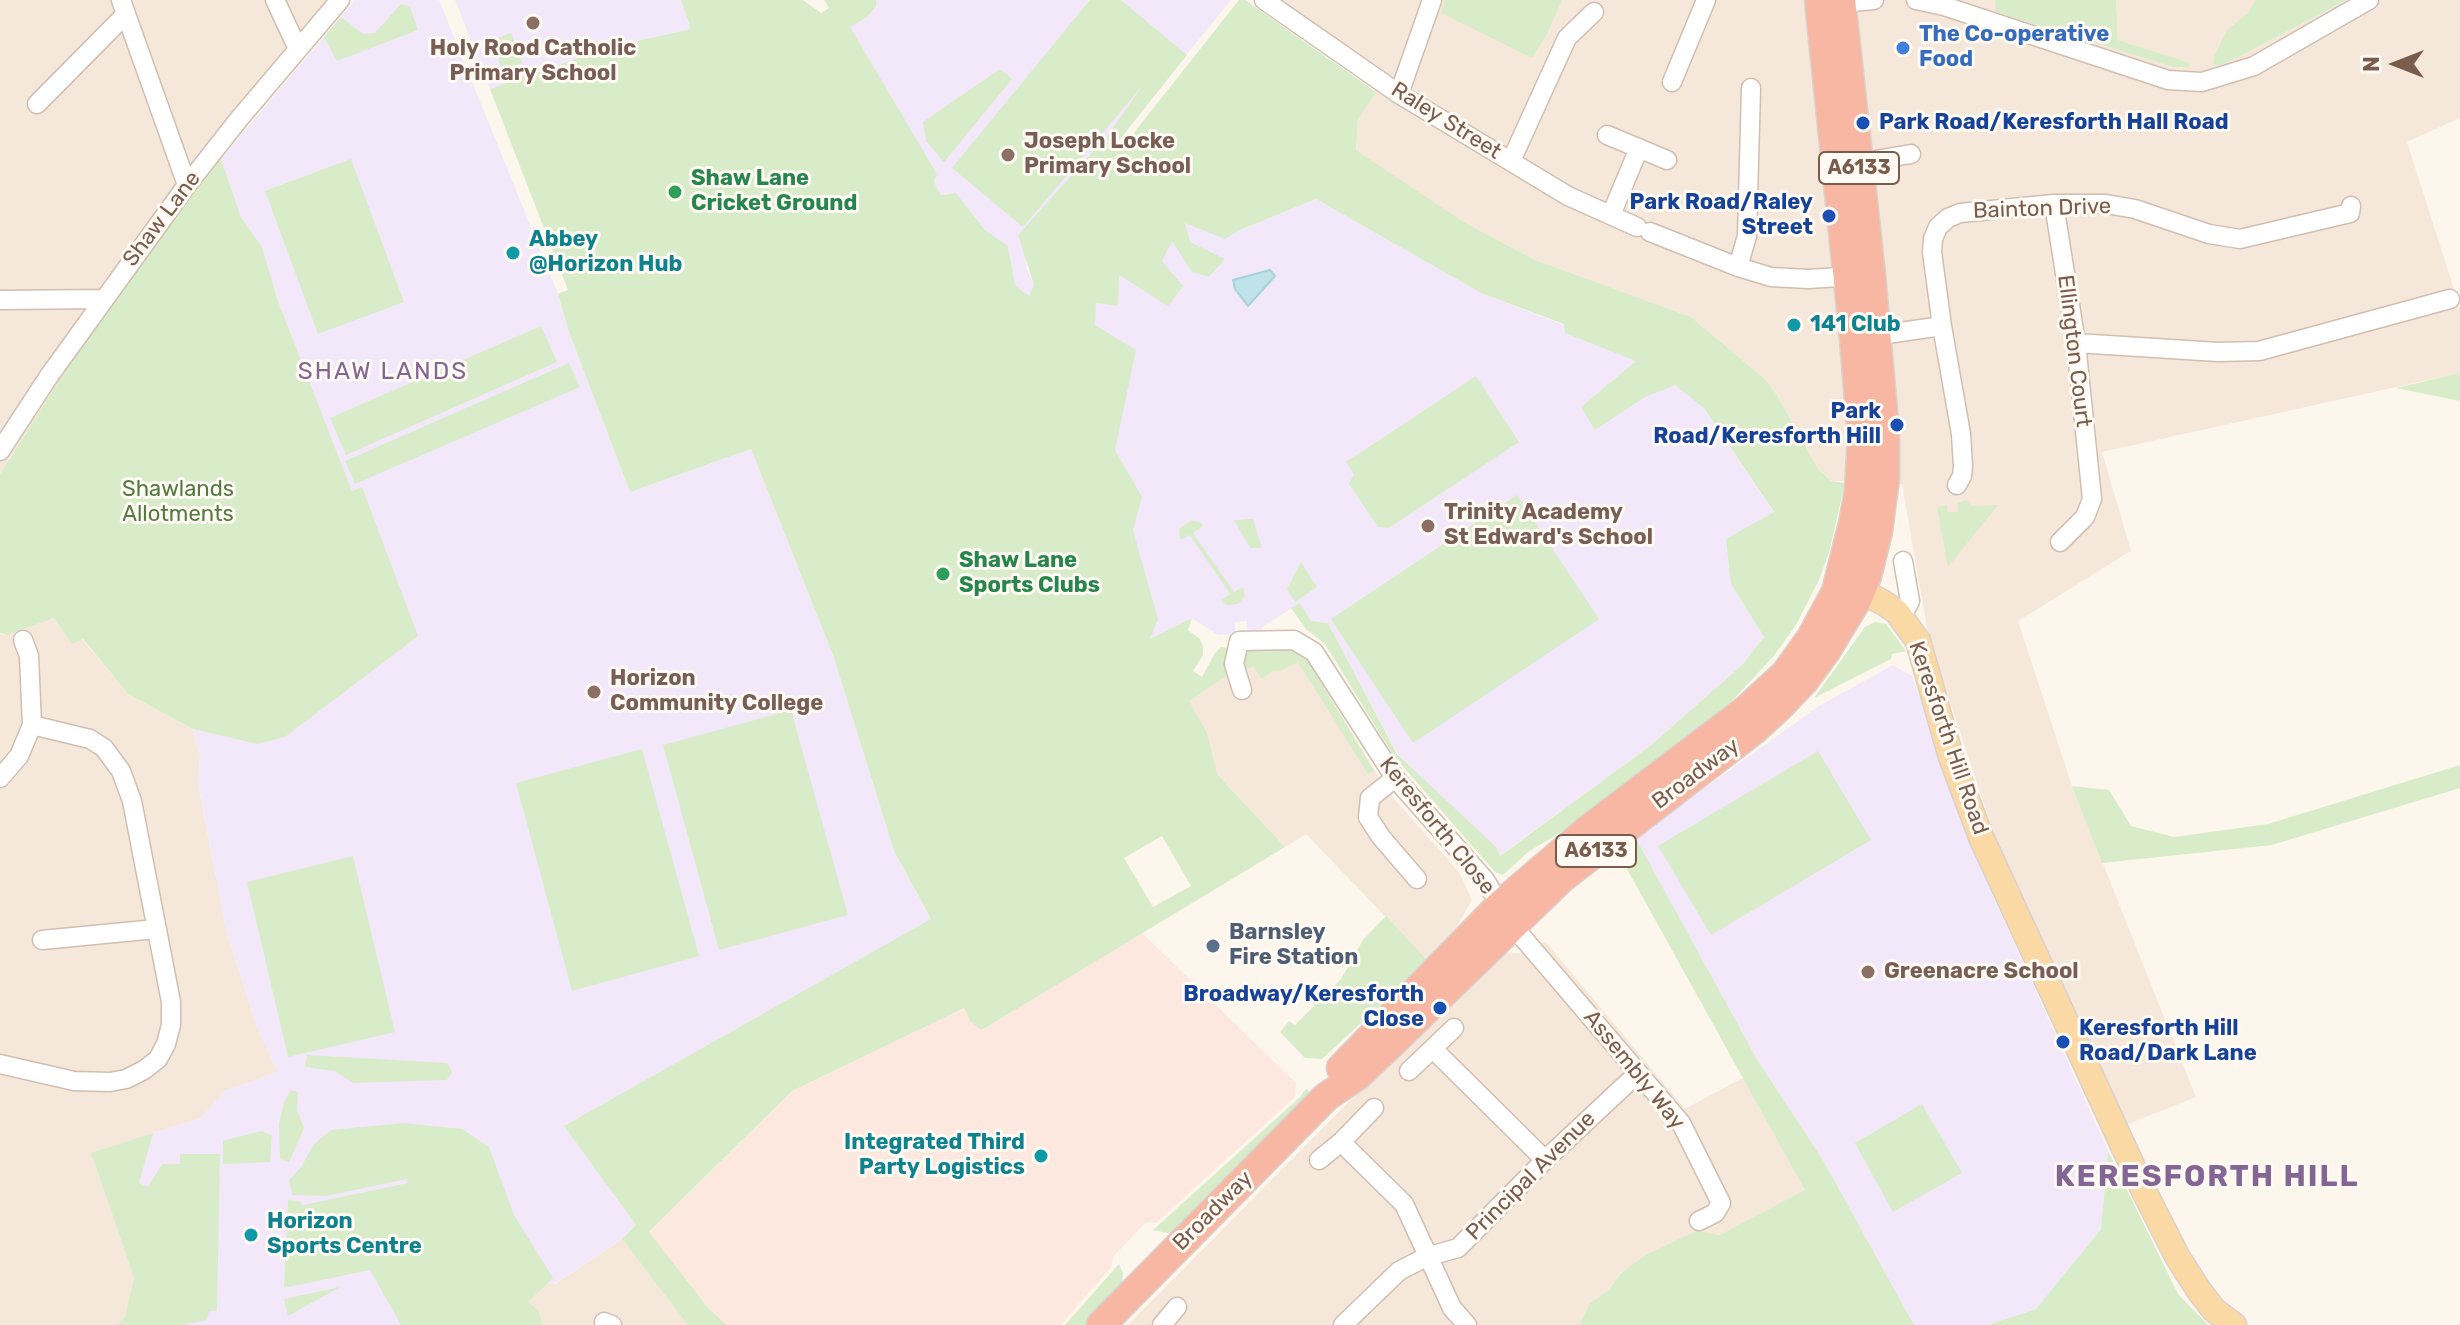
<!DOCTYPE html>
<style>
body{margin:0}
#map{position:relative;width:2460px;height:1325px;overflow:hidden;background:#fdf6ec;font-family:Rubik,sans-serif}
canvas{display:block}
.north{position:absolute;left:2356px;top:24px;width:80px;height:80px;-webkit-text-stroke:6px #fffaf3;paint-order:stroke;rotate:270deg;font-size:22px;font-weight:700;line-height:32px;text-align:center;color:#7a5c4d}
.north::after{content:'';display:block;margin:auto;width:28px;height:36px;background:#7a5c4d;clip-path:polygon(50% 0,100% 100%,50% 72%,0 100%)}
</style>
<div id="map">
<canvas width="2460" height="1325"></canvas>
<div class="north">N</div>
</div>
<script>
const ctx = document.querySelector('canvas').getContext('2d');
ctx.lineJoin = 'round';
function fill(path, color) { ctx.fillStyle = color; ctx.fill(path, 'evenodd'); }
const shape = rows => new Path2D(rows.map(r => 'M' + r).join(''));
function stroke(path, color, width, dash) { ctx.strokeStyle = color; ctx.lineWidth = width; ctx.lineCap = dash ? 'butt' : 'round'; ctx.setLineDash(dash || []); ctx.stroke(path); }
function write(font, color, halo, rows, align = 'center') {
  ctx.font = font + ' Rubik,sans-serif'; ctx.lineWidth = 6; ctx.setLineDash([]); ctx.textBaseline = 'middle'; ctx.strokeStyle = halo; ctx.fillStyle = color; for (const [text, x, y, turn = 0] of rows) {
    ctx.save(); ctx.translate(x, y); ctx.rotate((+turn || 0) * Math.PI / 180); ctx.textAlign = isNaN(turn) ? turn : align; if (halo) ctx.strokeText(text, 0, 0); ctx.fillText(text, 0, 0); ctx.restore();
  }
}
const residential = shape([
 [0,0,329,0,210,140,221,159,171,220,73,359,0,474],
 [1279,0,1995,0,1997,12,2182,68,2188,62,2118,40,2116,0,2255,0,2248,13,2227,31,2213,66,2227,63,2347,0,2460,0,2460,118,2407,142,2460,308,2460,373,2102,452,2131,551,2018,621,2072,786,2196,1097,2123,1126,1996,840,1929,639,1902,484,1831,481,1818,469,1777,395,1765,379,1691,317,1533,259,1464,222,1356,150,1358,119,1385,74],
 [54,618,82,639,128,694,193,729,200,758,198,783,226,929,255,1022,278,1072,225,1091,201,1118,91,1153,134,1278,125,1316,118,1325,0,1325,0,634,8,635],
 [1242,657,1306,658,1374,770,1395,800,1459,872,1472,900,1457,926,1428,961,1306,834,1285,847,1217,774,1172,702],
 [1546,942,1685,1109,1744,1077,1805,1190,1741,1226,1720,1235,1696,1232,1621,1272,1609,1290,1590,1303,1579,1325,1128,1325,1495,954,1521,953,1530,944],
 [622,1239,689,1325,543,1325,539,1311,527,1303,526,1278,555,1284]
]);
const commercial = shape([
 [1141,932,1296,1083,1295,1097,1156,1223,1146,1222,1113,1257,1112,1266,1060,1325,727,1325,709,1309,649,1233,792,1091,964,1008,983,1030]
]);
const education = shape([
 [355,0,439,0,558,294,569,332,630,492,751,449,833,655,894,851,931,920,564,1126,636,1225,622,1239,554,1284,526,1278,528,1325,118,1325,125,1316,134,1278,91,1153,201,1118,225,1091,277,1072,255,1022,226,929,198,782,200,758,193,729,257,744,361,488,352,492,278,301,262,247,241,217,221,159],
 [455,0,681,0,691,29,610,47,490,89],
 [824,0,1231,0,1170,75,1152,73,1026,254,1026,267,1034,285,1029,296,1015,285,1008,246,985,230,956,193,941,195,934,182,937,174,849,27],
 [1097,182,1241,230,1316,199,1481,293,1670,366,1704,408,1774,513,1731,584,1764,637,1742,665,1650,746,1499,856,1397,753,1328,623,1311,621,1300,603,1262,627,1261,633,1248,634,1247,621,1235,622,1235,634,1218,635,1192,618,1149,640,1075,344],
 [1893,665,1912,676,1987,883,2108,1151,2101,1229,2036,1309,1988,1325,1914,1325,1823,1160,1758,1061,1635,838,1819,706]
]);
const green = shape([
 [681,0,803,0,821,13,829,8,824,0,876,0,876,6,867,17,850,27,937,174,934,182,941,195,956,193,985,230,1008,246,1015,285,1029,296,1034,285,1018,235,1107,136,1143,85,1023,227,952,168,1090,0,1121,0,1187,55,1117,143,1121,149,1239,0,1245,0,1376,92,1358,119,1356,150,1464,222,1533,259,1691,317,1765,379,1777,395,1818,469,1831,481,1845,483,1829,552,1819,580,1796,625,1773,657,1733,700,1649,767,1571,826,1528,852,1503,875,1495,872,1393,755,1325,644,1306,629,1291,608,1300,603,1311,621,1328,623,1397,754,1497,848,1500,856,1650,746,1742,665,1764,637,1731,584,1726,539,1774,512,1704,408,1675,385,1645,397,1595,430,1581,407,1636,361,1565,333,1564,324,1481,293,1316,199,1240,230,1225,239,1185,223,1190,242,1225,259,1209,277,1192,272,1172,241,1162,261,1183,286,1168,306,1119,275,1118,306,1096,303,1095,325,1136,350,1115,450,1142,497,1133,530,1158,619,1150,639,1192,618,1188,630,1200,639,1203,646,1203,655,1193,671,1202,677,1215,653,1221,647,1228,648,1225,659,1229,674,1189,701,1207,733,1217,774,1285,847,982,1030,970,1021,964,1008,792,1091,649,1232,709,1309,727,1325,689,1325,685,1321,622,1239,636,1225,564,1126,931,919,894,851,833,655,751,449,630,492,569,332,558,294,568,290,490,89,610,47,691,29],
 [1162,836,1191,886,1153,907,1124,858],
 [1445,0,1562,0,1547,34,1532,58,1441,13],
 [1995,0,2116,0,2118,40,2188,62,2190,67,2173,67,1996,12],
 [2255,0,2347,0,2227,63,2213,66,2214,57,2227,30,2248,13],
 [401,4,410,7,418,30,337,61,324,37,341,17,363,34,375,33],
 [511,33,522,63,502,70,492,40],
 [1000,69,1012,79,944,162,926,141,923,122],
 [221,159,241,217,262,247,278,301,352,491,362,487,418,636,285,737,257,744,193,729,128,694,83,639,72,644,54,618,8,635,0,633,0,474,73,359,171,220],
 [351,159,404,302,318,334,265,191],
 [541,326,557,362,346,455,330,418],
 [569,363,580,387,355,484,345,461],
 [2460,373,2460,401,2396,388],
 [1476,376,1519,442,1389,528,1378,527,1349,484,1354,474,1346,462],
 [1517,495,1599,619,1413,743,1331,619],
 [1966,500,1972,506,1998,505,1948,567,1937,507,1947,505,1948,512,1958,512,1958,503],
 [1253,519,1262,548,1250,548,1234,520],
 [1191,520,1201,523,1203,526,1193,533,1234,592,1243,587,1245,596,1238,604,1227,605,1223,603,1221,600,1230,594,1190,535,1180,540,1179,529],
 [1301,562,1317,587,1295,602,1287,589],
 [1875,622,1886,624,1906,651,1892,654,1891,659,1814,698,1865,627],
 [1290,649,1306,658,1374,770,1368,774,1298,662,1280,671,1273,671,1262,679,1253,666,1242,672,1245,650],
 [791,710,848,915,719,950,663,745],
 [642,749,699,956,572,991,516,783],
 [1818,751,1871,840,1711,935,1658,846],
 [2460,765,2460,788,2272,845,2102,863,2072,786,2109,790,2131,826,2174,837,2268,824],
 [1635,837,1758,1061,1823,1160,1914,1325,1579,1325,1590,1303,1609,1290,1621,1273,1646,1255,1696,1231,1720,1235,1805,1190,1617,851],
 [353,856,395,1032,288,1057,247,882],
 [1386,916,1428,961,1322,1059,1305,1058,1280,1032,1289,1021,1295,1025,1341,979,1363,940],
 [307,1055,447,1063,452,1072,447,1080,353,1083,335,1071,305,1067],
 [1307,1088,1309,1092,1306,1099,1182,1231,1167,1233,1153,1230,1299,1098],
 [291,1090,298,1092,297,1110,304,1128,289,1162,280,1159,279,1124,284,1102],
 [1922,1104,1962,1173,1893,1212,1855,1143],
 [404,1123,462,1129,489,1147,514,1215,553,1278,528,1302,539,1311,543,1325,401,1325,370,1270,284,1288,288,1200,299,1201,303,1205,408,1183,407,1179,326,1196,292,1195,289,1180,302,1166,313,1145,331,1130],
 [261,1131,272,1135,270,1162,223,1164,223,1141],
 [153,1133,139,1183,148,1187,162,1164,180,1164,180,1154,220,1154,217,1311,209,1311,207,1320,183,1325,118,1325,125,1316,134,1278,91,1153],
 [2108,1151,2178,1294,2208,1325,1988,1325,2036,1309,2101,1229],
 [1119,1264,1123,1273,1122,1286,1089,1325,1065,1325],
 [340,1287,288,1316,284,1299]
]);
const water = shape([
 [1270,270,1275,276,1248,306,1235,289,1233,280,1270,270]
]);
const minor = shape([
 [121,0,187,185],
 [275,0,298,49],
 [1264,0,1399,94,1568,196,1637,227],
 [1916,0,1944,6,2168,80,2202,82,2254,66,2369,0],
 [1841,3,1874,0],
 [1672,82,1706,0],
 [1399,94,1432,0],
 [37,104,126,14],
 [1607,135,1667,160],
 [1511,161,1567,38,1594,12],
 [1858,163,1911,154],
 [2054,204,2076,343,2092,499,2085,517,2060,542],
 [1611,215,1639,148],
 [1650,232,1738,267,1771,277,1808,279,1856,276],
 [1738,267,1747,236,1751,88],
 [0,300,103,299],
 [1942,326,1961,434,1963,466,1962,476,1957,485],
 [1866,337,1942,326,1932,252,1933,239,1938,227,1948,218,1960,213,2054,204,2106,204,2135,209,2209,234,2240,239,2350,213,2351,206],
 [2076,343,2218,352,2259,351,2450,299],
 [0,451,49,376,187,185,239,119,340,0],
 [1901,618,1910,601,1903,561],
 [1242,690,1234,664,1239,641,1294,640,1314,652,1395,778,1485,880,1512,925,1681,1123,1721,1203,1715,1213,1699,1221],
 [0,778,19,756,32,725,29,656,23,640],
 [1395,778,1370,798,1368,817,1381,837,1417,879],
 [42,940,156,929],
 [1433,1049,1545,1160],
 [0,1064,74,1081,110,1082,126,1079,144,1070,158,1059,166,1044,171,1025,171,1002,132,801,121,771,104,748,90,739,32,725],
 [1409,1071,1454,1028],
 [1341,1142,1404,1204,1452,1308,1467,1325],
 [1319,1160,1341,1142,1374,1108],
 [604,1322,612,1325],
 [1162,1325,1177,1307],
 [1343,1325,1399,1271,1426,1257,1458,1248,1545,1160,1637,1074]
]);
const major = shape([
 [1861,591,1884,603,1897,612,1918,641,1951,757,1981,837,2143,1189,2178,1258,2200,1292,2214,1310,2234,1325]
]);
const highway = shape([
 [1341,1068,1500,905,1590,828,1747,709,1785,674,1811,638,1836,592,1853,524,1859,491,1862,439,1854,338,1819,0],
 [1101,1325,1326,1097,1357,1076,1391,1044,1562,878,1754,730,1779,707,1804,681,1826,651,1857,600,1867,576,1878,531,1885,478,1885,435,1871,275,1841,0]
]);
const markers = [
 [533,23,8,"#8d6e63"],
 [1903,48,8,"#3f7fe0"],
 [1863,123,8,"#1a4fb4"],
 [1008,155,8,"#8d6e63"],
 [675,192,8,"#2e9e5b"],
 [1829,216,8,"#1a4fb4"],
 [513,253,8,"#0f9aa8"],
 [1794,325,8,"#0f9aa8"],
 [1897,425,8,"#1a4fb4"],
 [1428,526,8,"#8d6e63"],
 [943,574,8,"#2e9e5b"],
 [594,692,8,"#8d6e63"],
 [1213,946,8,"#5c6f8a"],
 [1868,972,8,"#8d6e63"],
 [1440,1008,8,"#1a4fb4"],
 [2063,1042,8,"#1a4fb4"],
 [1041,1156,8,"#0f9aa8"],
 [251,1235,8,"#0f9aa8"]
];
const shields = [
 [1859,168,80],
 [1596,851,80]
];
const shieldNames = [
 ["A6133",1859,168],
 ["A6133",1596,851]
];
const shopNames = [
 ["The Co-operative",1919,35],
 ["Food",1919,60]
];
const educationNames = [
 ["Holy Rood Catholic",533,49,"center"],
 ["Primary School",533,74,"center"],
 ["Joseph Locke",1024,142],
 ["Primary School",1024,167],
 ["Trinity Academy",1444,513],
 ["St Edward's School",1444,538],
 ["Horizon",610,679],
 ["Community College",610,704],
 ["Greenacre School",1884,972]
];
const streetNames = [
 ["Raley Street",1446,121,32],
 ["Bainton Drive",2042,209,-2],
 ["Shaw Lane",162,219,-53],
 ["Ellington Court",2074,351,83],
 ["Keresforth Hill Road",1948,738,71],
 ["Broadway",1696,774,-37],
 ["Keresforth Close",1437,826,51],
 ["Assembly Way",1634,1070,51],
 ["Principal Avenue",1531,1176,-45],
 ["Broadway",1213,1211,-45]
];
const transitNames = [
 ["Park Road/Keresforth Hall Road",1879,123,"left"],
 ["Park Road/Raley",1813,203],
 ["Street",1813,228],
 ["Park",1881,412],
 ["Road/Keresforth Hill",1881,437],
 ["Broadway/Keresforth",1424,995],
 ["Close",1424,1020],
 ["Keresforth Hill",2079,1029,"left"],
 ["Road/Dark Lane",2079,1054,"left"]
];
const leisureNames = [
 ["Shaw Lane",691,179],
 ["Cricket Ground",691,204],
 ["Shaw Lane",959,561],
 ["Sports Clubs",959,586]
];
const cultureNames = [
 ["Abbey",529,240],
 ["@Horizon Hub",529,265],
 ["141 Club",1810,325],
 ["Integrated Third",1025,1143,"right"],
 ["Party Logistics",1025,1168,"right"],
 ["Horizon",267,1222],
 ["Sports Centre",267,1247]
];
const parkNames = [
 ["Shawlands",178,490],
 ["Allotments",178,515]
];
const serviceNames = [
 ["Barnsley",1229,933],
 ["Fire Station",1229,958]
];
const neighbourhoodNames = [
 ["SHAW LANDS",383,372]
];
const districtNames = [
 ["KERESFORTH HILL",2207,1177]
];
fill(residential, '#f5e8da');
fill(commercial, '#fde8e0');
fill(education, '#f3e8fa');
fill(green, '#d8ecc9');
fill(water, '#bfe3e8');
stroke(water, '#a5d3da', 2);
stroke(minor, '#d1beb0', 21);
stroke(major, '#dad1cd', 27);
stroke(highway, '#dad1cd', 31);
stroke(minor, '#fff', 18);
stroke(major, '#fbd9a5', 24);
stroke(highway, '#f7b7a3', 28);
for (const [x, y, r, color] of markers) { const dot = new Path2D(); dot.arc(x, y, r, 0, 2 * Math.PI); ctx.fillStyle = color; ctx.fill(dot); stroke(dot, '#fffaf3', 3); }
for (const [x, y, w] of shields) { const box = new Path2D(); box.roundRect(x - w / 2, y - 16, w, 32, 6); ctx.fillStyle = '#fffaf3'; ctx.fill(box); stroke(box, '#7a5c4d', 2); }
write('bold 20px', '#7a5c4d', null, shieldNames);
write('bold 22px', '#366cbe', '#fffaf3', shopNames, 'left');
write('bold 22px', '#785e54', '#fffaf3', educationNames, 'left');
write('22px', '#7a5c4d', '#fffaf3', streetNames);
write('bold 22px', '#164399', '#fffaf3', transitNames, 'right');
write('bold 22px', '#27864d', '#fffaf3', leisureNames, 'left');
write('bold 22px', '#0d838f', '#fffaf3', cultureNames, 'left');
write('22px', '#537a41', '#fffaf3', parkNames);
write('bold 22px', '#4e5e75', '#fffaf3', serviceNames, 'left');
ctx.letterSpacing = '2px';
write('24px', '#846695', '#fffaf3', neighbourhoodNames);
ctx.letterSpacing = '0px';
ctx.letterSpacing = '2px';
write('bold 30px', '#846695', '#fffaf3', districtNames);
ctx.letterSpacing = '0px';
</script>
